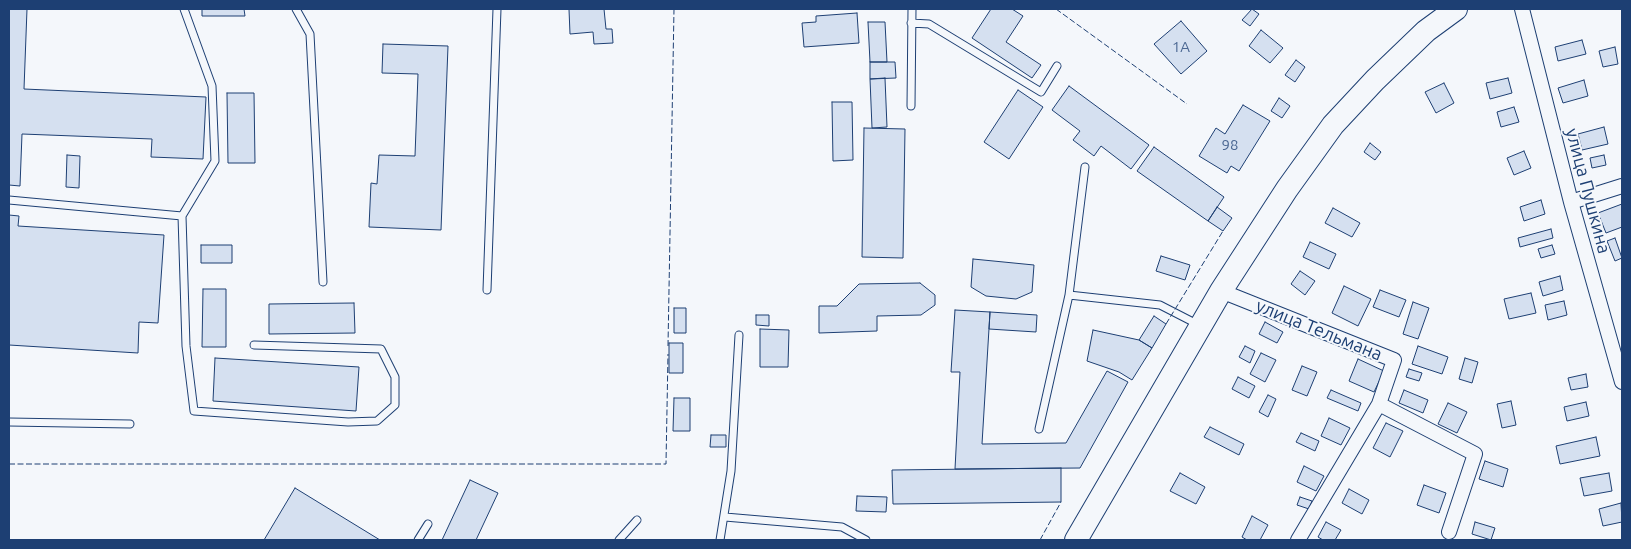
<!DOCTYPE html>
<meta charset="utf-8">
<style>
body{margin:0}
#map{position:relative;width:1631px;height:549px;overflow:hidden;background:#f4f7fb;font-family:Ubuntu,sans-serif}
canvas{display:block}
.frame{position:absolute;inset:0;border:10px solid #1d3f73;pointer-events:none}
</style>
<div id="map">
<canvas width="1631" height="549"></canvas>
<div class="frame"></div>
</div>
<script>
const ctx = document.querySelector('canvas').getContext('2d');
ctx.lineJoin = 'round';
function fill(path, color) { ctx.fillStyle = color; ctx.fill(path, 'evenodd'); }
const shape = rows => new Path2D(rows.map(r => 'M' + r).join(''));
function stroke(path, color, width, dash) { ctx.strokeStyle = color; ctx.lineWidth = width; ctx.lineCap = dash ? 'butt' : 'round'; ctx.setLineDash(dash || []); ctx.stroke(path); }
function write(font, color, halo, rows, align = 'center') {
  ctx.font = font + ' Ubuntu,sans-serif'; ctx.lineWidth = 4; ctx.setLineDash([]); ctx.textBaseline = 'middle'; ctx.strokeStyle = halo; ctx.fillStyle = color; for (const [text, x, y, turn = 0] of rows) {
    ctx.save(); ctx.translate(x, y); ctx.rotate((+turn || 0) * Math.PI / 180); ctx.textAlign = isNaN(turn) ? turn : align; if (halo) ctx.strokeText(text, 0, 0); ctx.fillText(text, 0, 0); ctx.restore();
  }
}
const building = shape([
 [9,9,27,9,24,89,206,97,203,159,151,157,152,139,22,134,20,186,9,185,9,9],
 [202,9,244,9,245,16,202,16,202,9],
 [569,9,604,9,606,29,612,29,613,43,594,44,593,32,570,34,569,9],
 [991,9,1012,9,1023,16,1006,42,1041,65,1032,78,972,38,991,9],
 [1252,9,1259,14,1250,26,1242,20,1252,9],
 [857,13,859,43,804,47,802,23,816,22,816,16,857,13],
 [1181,21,1207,51,1181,74,1154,44,1181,21],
 [868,22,885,22,887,62,870,62,868,22],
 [1261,30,1283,48,1270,63,1249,46,1261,30],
 [1582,40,1586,54,1558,61,1555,47,1582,40],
 [383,44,448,46,441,230,369,227,371,183,377,184,379,155,415,156,418,74,382,73,383,44],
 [1615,47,1618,64,1603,67,1599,51,1615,47],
 [1296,60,1305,67,1295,82,1285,75,1296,60],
 [870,62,895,62,896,78,870,79,870,62],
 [885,78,887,127,872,128,870,79,885,78],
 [1508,78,1512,93,1490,99,1486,83,1508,78],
 [1584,80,1588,96,1563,103,1558,88,1584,80],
 [1444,83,1454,103,1436,113,1425,92,1444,83],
 [1069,86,1149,145,1131,169,1101,146,1094,156,1073,140,1080,131,1052,110,1069,86],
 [1018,90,1043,107,1009,159,984,142,1018,90],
 [227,93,254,93,255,163,228,163,227,93],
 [1279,98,1290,106,1282,118,1271,111,1279,98],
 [832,102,852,102,853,160,833,161,832,102],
 [1243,105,1270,121,1239,171,1231,166,1227,173,1199,156,1216,128,1225,134,1243,105],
 [1514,107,1519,122,1501,127,1497,112,1514,107],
 [1604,127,1608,144,1582,150,1578,134,1604,127],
 [864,128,905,129,903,258,862,257,864,128],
 [1370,143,1381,152,1375,160,1364,152,1370,143],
 [1154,147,1224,197,1208,221,1137,171,1154,147],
 [1524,151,1531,168,1514,175,1507,158,1524,151],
 [67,155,80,156,79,188,66,187,67,155],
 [1604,155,1606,165,1592,168,1590,158,1604,155],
 [1541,200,1545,214,1524,221,1520,207,1541,200],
 [1622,204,1622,227,1606,233,1598,213,1622,204],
 [1217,207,1232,218,1223,231,1208,221,1217,207],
 [1333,208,1360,223,1352,237,1325,223,1333,208],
 [9,215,19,216,18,226,164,235,158,323,139,322,138,353,9,345,9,215],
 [1551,229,1553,238,1520,247,1518,238,1551,229],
 [1615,238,1622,258,1615,261,1607,241,1615,238],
 [1310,242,1336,254,1329,269,1303,257,1310,242],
 [201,245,232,245,232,263,201,263,201,245],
 [1552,245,1555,254,1541,258,1538,249,1552,245],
 [1161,256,1190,265,1185,280,1156,271,1161,256],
 [973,259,1034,265,1032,292,1016,299,986,296,971,287,973,259],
 [1300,271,1315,281,1305,295,1291,284,1300,271],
 [1560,276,1563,290,1543,296,1539,282,1560,276],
 [920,283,935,295,935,305,921,315,877,316,877,331,819,333,819,306,837,306,859,284,920,283],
 [1344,286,1371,299,1358,326,1332,313,1344,286],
 [203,289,226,289,226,347,202,347,203,289],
 [1380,290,1406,300,1399,317,1373,307,1380,290],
 [1531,293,1536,313,1509,319,1504,299,1531,293],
 [1564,301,1567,315,1548,320,1545,305,1564,301],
 [1413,302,1429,308,1418,339,1403,334,1413,302],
 [354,303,355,333,269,334,269,304,354,303],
 [674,308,686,308,686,333,674,333,674,308],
 [955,310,990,312,982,444,1066,443,1107,371,1128,382,1080,468,955,469,960,372,951,372,955,310],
 [990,312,1037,315,1036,332,989,329,990,312],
 [756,315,769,315,769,326,756,325,756,315],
 [1154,316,1166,324,1152,348,1139,340,1154,316],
 [1265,322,1283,332,1277,343,1259,334,1265,322],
 [760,329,789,330,788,367,760,367,760,329],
 [1093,330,1139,340,1152,348,1132,380,1119,372,1087,361,1093,330],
 [669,343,683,343,683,373,669,373,669,343],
 [1245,346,1255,351,1250,363,1239,357,1245,346],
 [1418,346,1448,357,1442,374,1412,364,1418,346],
 [1261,353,1276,360,1265,382,1250,374,1261,353],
 [215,358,359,367,356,411,213,401,215,358],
 [1465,358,1478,362,1472,383,1459,379,1465,358],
 [1358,359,1384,371,1374,392,1349,381,1358,359],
 [1302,366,1317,372,1307,396,1292,390,1302,366],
 [1409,369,1422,373,1419,381,1406,377,1409,369],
 [1586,374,1588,387,1571,390,1568,378,1586,374],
 [1238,377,1255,386,1249,398,1232,389,1238,377],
 [1331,390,1361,403,1358,411,1327,398,1331,390],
 [1404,390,1428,400,1423,413,1399,403,1404,390],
 [1268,395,1276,399,1268,417,1259,412,1268,395],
 [674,398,690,398,690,431,673,431,674,398],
 [1511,401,1516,425,1502,428,1497,404,1511,401],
 [1586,402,1589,416,1567,421,1564,407,1586,402],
 [1448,403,1467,412,1457,433,1438,424,1448,403],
 [1329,418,1350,428,1341,445,1321,436,1329,418],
 [1386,423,1403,431,1390,457,1373,448,1386,423],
 [1210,427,1244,444,1239,455,1204,437,1210,427],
 [1301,433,1319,441,1315,451,1296,442,1301,433],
 [711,435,726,435,726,447,710,447,711,435],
 [1596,437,1600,456,1560,464,1556,446,1596,437],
 [1485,461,1508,469,1503,487,1479,479,1485,461],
 [1304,466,1324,476,1316,491,1297,482,1304,466],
 [1061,468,1061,502,893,504,892,470,1061,468],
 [1180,473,1205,487,1196,504,1170,491,1180,473],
 [1609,473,1612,491,1584,496,1580,478,1609,473],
 [470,480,498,493,476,540,442,540,470,480],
 [1424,485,1446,493,1439,513,1417,505,1424,485],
 [295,488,380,540,264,540,295,488],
 [1349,489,1369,500,1362,514,1342,503,1349,489],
 [857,496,887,497,886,512,856,511,857,496],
 [1300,497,1312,501,1309,509,1297,505,1300,497],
 [1621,503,1622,522,1603,526,1599,509,1621,503],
 [1252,516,1268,525,1260,540,1247,540,1242,537,1252,516],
 [1326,522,1341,530,1335,540,1323,540,1318,537,1326,522],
 [1475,522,1495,528,1491,540,1472,534,1475,522]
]);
const service = shape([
 [184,9,212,86,215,161,182,216,186,346,194,411,348,422,377,421,395,405,395,377,381,349,254,345],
 [296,9,310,34,323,282],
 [911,23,929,24,1041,92,1057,66],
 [911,106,912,9],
 [9,200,182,216],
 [487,290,497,9],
 [1069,295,1160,305,1199,325],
 [9,422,130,424],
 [1039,429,1069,295,1085,167],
 [725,517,842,527,866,540],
 [418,540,428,524],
 [619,540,637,520],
 [720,540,731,471,739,335]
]);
const minor = shape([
 [1522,9,1571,202,1622,382],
 [1571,202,1622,186],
 [1221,291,1394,360,1379,404,1298,540],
 [1379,404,1475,454,1449,532]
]);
const primary = shape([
 [1076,540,1221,291,1287,189,1333,125,1375,80,1426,31,1456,9]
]);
const fence = shape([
 [1056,9,1187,104],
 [1166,324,1223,231],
 [668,346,674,9],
 [9,464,666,464,668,354],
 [1040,540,1061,502]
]);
const numberNames = [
 ["1А",1181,47],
 ["98",1230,145]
];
const streetNames = [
 ["улица Пушкина",1588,191,75],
 ["улица Тельмана",1319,330,22]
];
fill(building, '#d5e0f0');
stroke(building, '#1d3f73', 1);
stroke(service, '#1d3f73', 9);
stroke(minor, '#1d3f73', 16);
stroke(primary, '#1d3f73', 24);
stroke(service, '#f4f7fb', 7);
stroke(minor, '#f4f7fb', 14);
stroke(primary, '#f4f7fb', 22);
stroke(fence, '#1d3f73', 1, [6, 2.5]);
write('15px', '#4b6792', null, numberNames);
write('18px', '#1d3f73', '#f4f7fb', streetNames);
</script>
